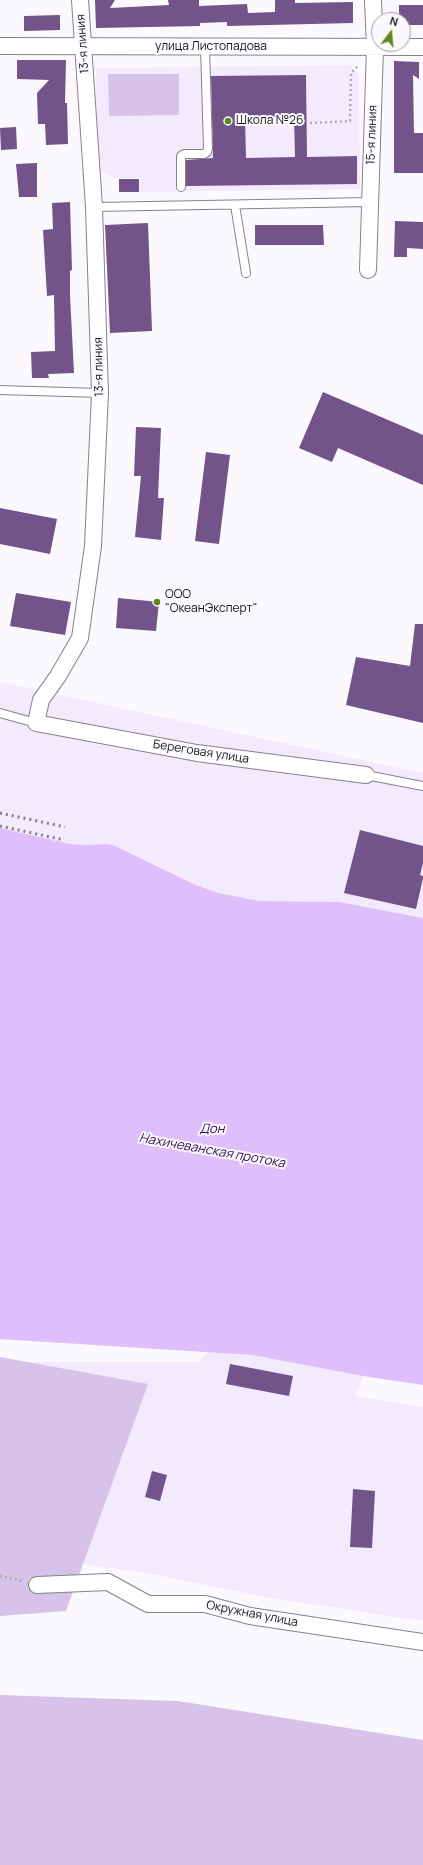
<!DOCTYPE html>
<meta charset="utf-8">
<style>
body{margin:0}
#map{position:relative;width:423px;height:1865px;overflow:hidden;background:#fbf9fe;font-family:Manrope,sans-serif}
canvas{display:block}
.north{position:absolute;left:371px;top:12px;width:40px;height:40px;box-sizing:border-box;background:#fbf9fe;border:1px solid #a09ea3;border-radius:50%;rotate:16deg;font-size:11px;font-weight:700;line-height:16px;text-align:center;color:#18161a}
.north::after{content:'';display:block;margin:auto;width:14px;height:18px;background:#5f8918;clip-path:polygon(50% 0,100% 100%,50% 72%,0 100%)}
</style>
<div id="map">
<canvas width="423" height="1865"></canvas>
<div class="north">N</div>
</div>
<script>
const ctx = document.querySelector('canvas').getContext('2d');
ctx.lineJoin = 'round';
function fill(path, color) { ctx.fillStyle = color; ctx.fill(path, 'evenodd'); }
const shape = rows => new Path2D(rows.map(r => 'M' + r).join(''));
function stroke(path, color, width, dash) { ctx.strokeStyle = color; ctx.lineWidth = width; ctx.lineCap = dash ? 'butt' : 'round'; ctx.setLineDash(dash || []); ctx.stroke(path); }
function write(font, color, halo, rows, align = 'center') {
  ctx.font = font + ' Manrope,sans-serif'; ctx.lineWidth = 4; ctx.setLineDash([]); ctx.textBaseline = 'middle'; ctx.strokeStyle = halo; ctx.fillStyle = color; for (const [text, x, y, turn = 0] of rows) {
    ctx.save(); ctx.translate(x, y); ctx.rotate((+turn || 0) * Math.PI / 180); ctx.textAlign = isNaN(turn) ? turn : align; if (halo) ctx.strokeText(text, 0, 0); ctx.fillText(text, 0, 0); ctx.restore();
  }
}
const built = shape([
 [350,65,359,74,360,189,140,192,140,178,112,178,97,167,96,68],
 [0,682,423,773,423,918,340,902,260,901,218,893,196,885,155,864,107,844,86,845,70,844,0,828],
 [209,1351,252,1355,363,1376,356,1396,423,1407,423,1621,265,1597,151,1574,0,1552,0,1362,198,1362]
]);
const green = shape([
 [108,74,179,74,179,115,109,116],
 [0,1357,148,1384,66,1611,0,1616],
 [0,1695,178,1701,423,1740,423,1865,0,1865]
]);
const water = shape([
 [0,828,70,844,86,845,107,844,115,846,196,885,218,893,260,901,340,902,423,918,423,1385,363,1376,252,1355,0,1339]
]);
const building = shape([
 [95,0,115,0,110,8,169,5,168,0,199,0,199,6,247,4,248,13,275,12,275,0,295,0,295,3,353,2,353,23,227,26,227,22,200,23,200,26,96,28],
 [399,5,423,5,423,25,403,25,403,20,399,20],
 [60,15,60,30,24,31,24,16],
 [17,60,66,60,65,103,67,103,68,144,46,145,45,124,38,124,37,93,49,80,17,79],
 [394,61,419,62,419,79,413,75,414,133,423,133,423,173,394,173],
 [306,75,307,157,357,156,357,184,186,186,186,160,213,158,211,76],
 [294,117,295,157,246,158,245,118],
 [16,127,17,149,1,150,0,128],
 [37,163,37,197,19,197,16,164],
 [119,179,139,179,139,192,119,192],
 [70,202,72,270,70,271,70,295,74,373,48,374,49,378,32,378,31,352,55,351,54,295,47,296,43,230,53,229,52,203],
 [395,221,423,222,423,249,407,248,407,257,394,257],
 [148,223,152,331,110,333,105,225],
 [255,225,323,225,324,245,255,245],
 [323,392,423,435,423,485,338,448,332,462,299,448],
 [136,427,161,428,158,498,164,498,161,540,135,537,141,476,134,476],
 [206,452,230,455,219,544,195,541],
 [0,508,57,519,50,554,0,544],
 [16,593,71,602,65,635,10,626],
 [118,598,159,602,156,631,116,628],
 [415,624,423,624,423,723,346,705,356,657,410,666],
 [360,830,423,846,423,863,420,875,423,876,423,878,416,909,344,893],
 [230,1364,293,1376,289,1396,226,1384],
 [152,1471,167,1475,160,1501,145,1497],
 [353,1489,375,1491,372,1548,350,1547]
]);
const path = shape([
 [310,123,350,121,351,73,358,66],
 [0,1576,23,1581]
]);
const lane = shape([
 [181,187,181,156,184,154,204,154,207,152,208,148,205,47],
 [235,205,246,273],
 [94,207,370,202],
 [0,390,100,393],
 [0,713,36,723],
 [366,775,423,786]
]);
const street = shape([
 [80,0,94,207,100,393,93,546,80,638,58,676,41,700,36,723,197,753,366,775],
 [0,46,423,47],
 [368,270,375,47,373,0],
 [37,1585,108,1582,148,1604,205,1604,250,1616,423,1642]
]);
const rail = shape([
 [0,813,65,827],
 [0,826,64,840]
]);
const markers = [
 [228,121,4,"#5f8918"],
 [157,602,4,"#5f8918"]
];
const streetNames = [
 ["13-я линия",83,44,-94],
 ["улица Листопадова",211,47],
 ["15-я линия",372,135,-88],
 ["13-я линия",99,367,-91],
 ["Береговая улица",201,752,9],
 ["Окружная улица",252,1614,11]
];
const poiNames = [
 ["Школа №26",236,121],
 ["ООО",165,595],
 ["\"ОкеанЭксперт\"",165,609]
];
const waterNames = [
 ["Дон",212,1129],
 ["Нахичеванская протока",212,1151,10]
];
fill(built, '#f4eafe');
fill(green, '#d7c2ea');
fill(water, '#dfbefc');
fill(building, '#72538a');
stroke(lane, '#86808b', 10);
stroke(street, '#86808b', 18);
stroke(path, '#afadb1', 2.5, [2, 3]);
stroke(lane, '#fff', 8);
stroke(street, '#fff', 16);
stroke(rail, '#817f83', 3, [2, 4]);
for (const [x, y, r, color] of markers) { const dot = new Path2D(); dot.arc(x, y, r, 0, 2 * Math.PI); ctx.fillStyle = color; ctx.fill(dot); stroke(dot, '#fbf9fe', 1.5); }
write('12px', '#18161a', '#fbf9fe', streetNames);
write('12px', '#18161a', '#fbf9fe', poiNames, 'left');
write('italic 13px', '#3c1057', '#fbf9fe', waterNames);
</script>
